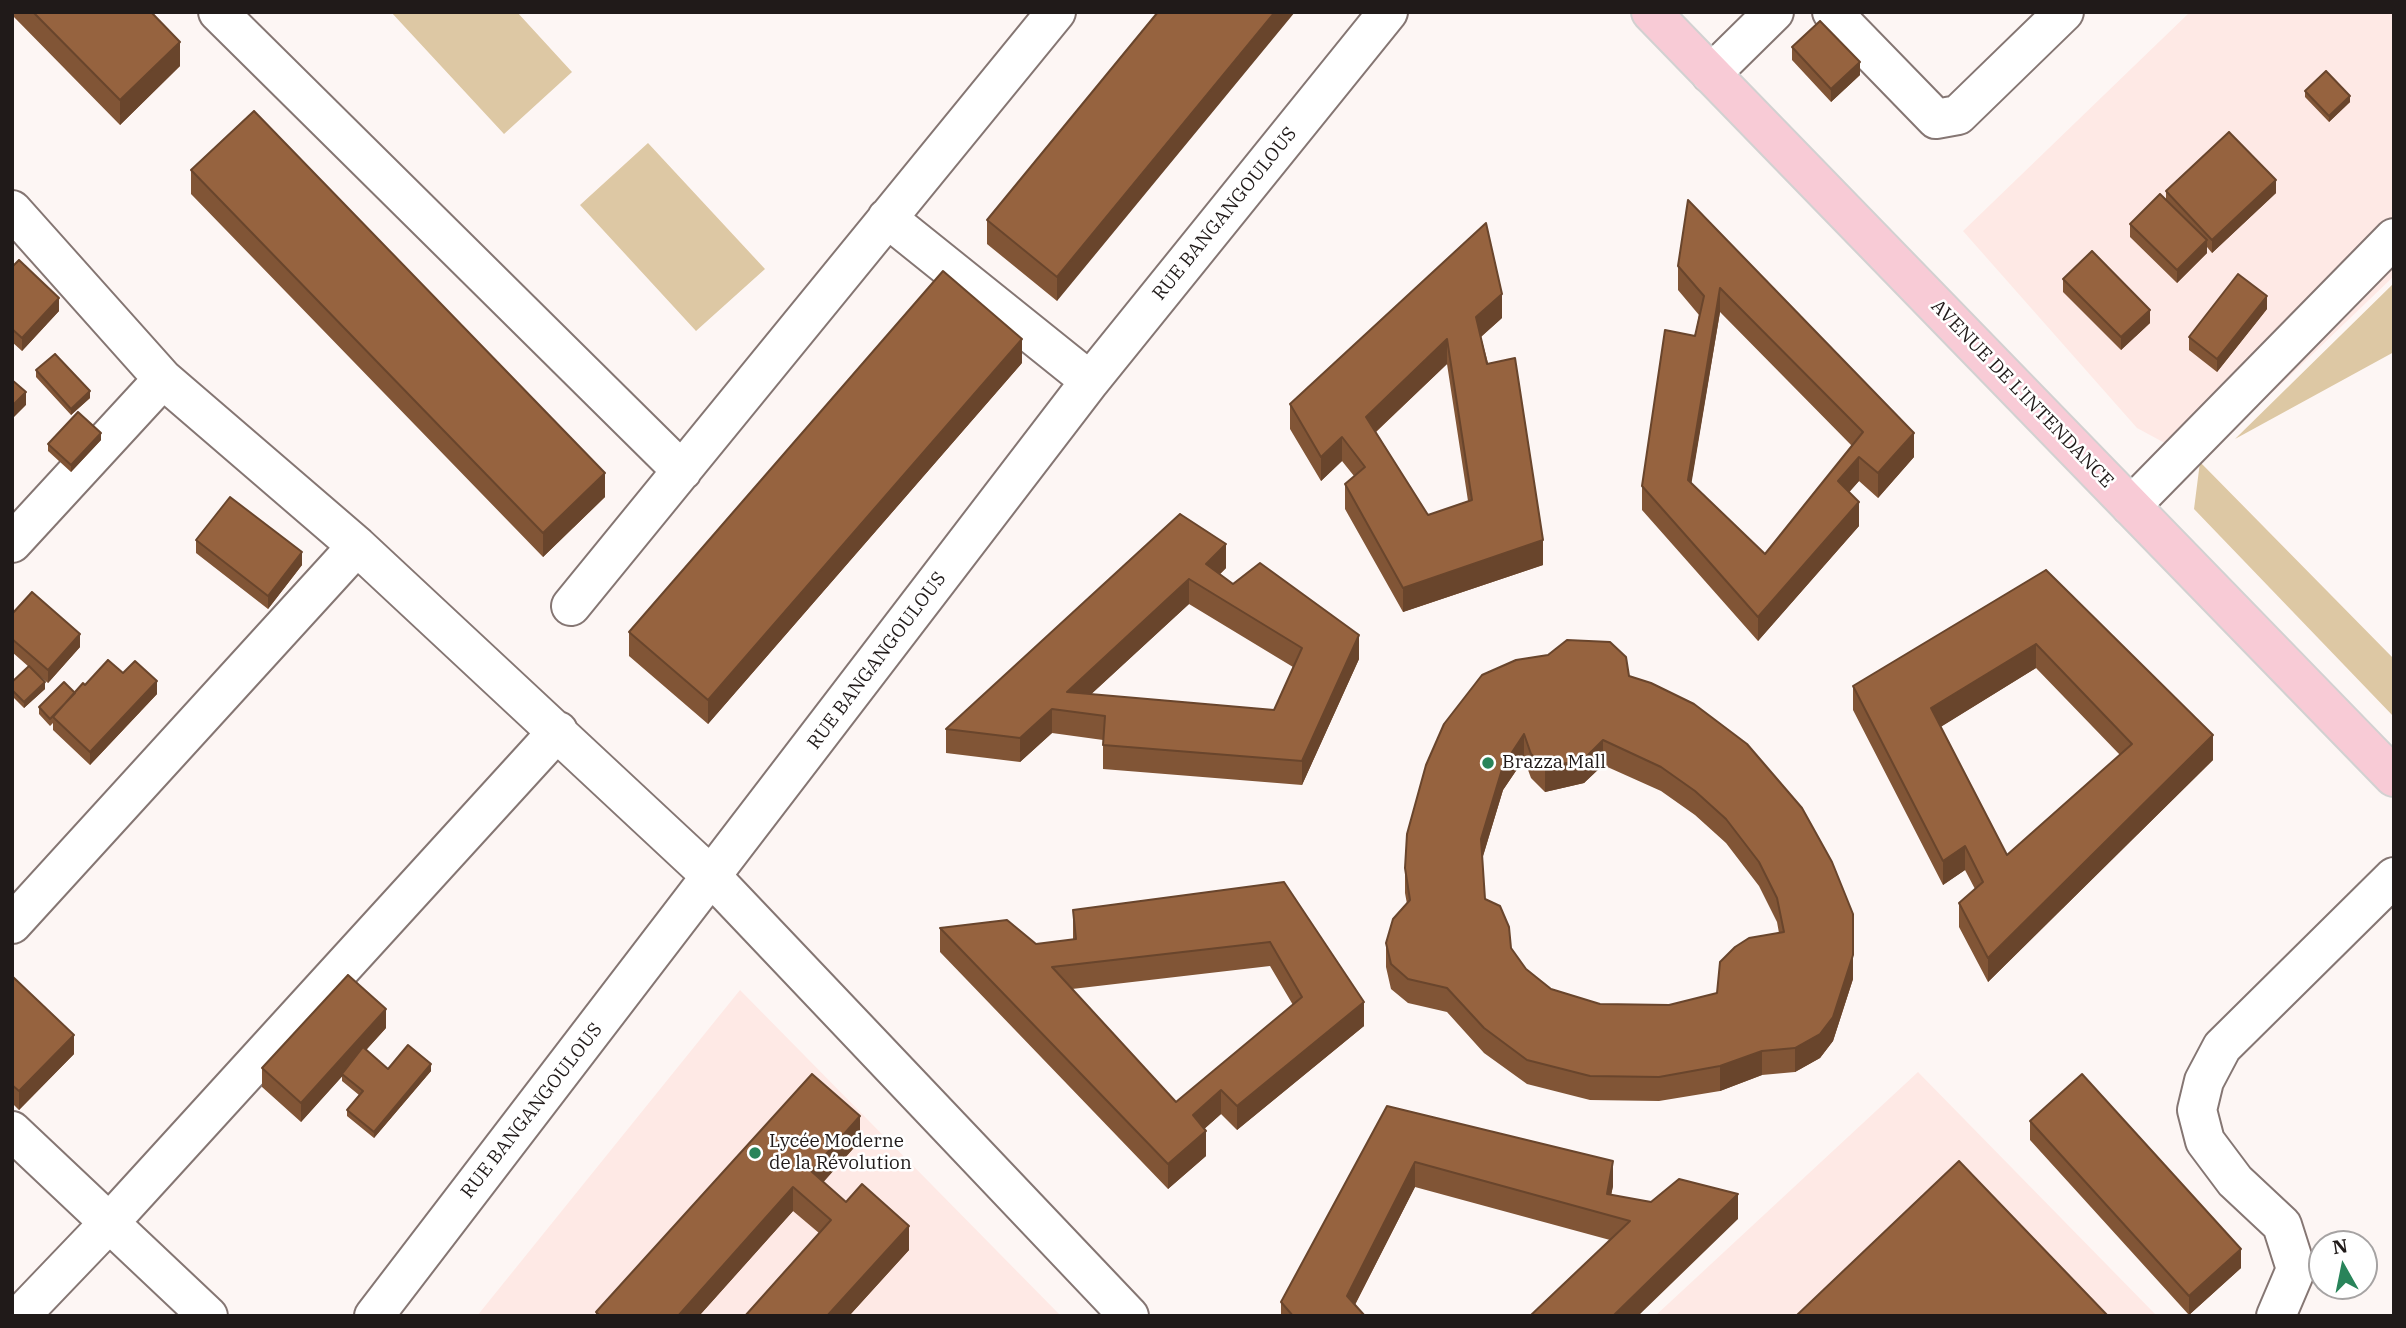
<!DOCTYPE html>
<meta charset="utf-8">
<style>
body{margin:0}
#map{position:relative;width:2406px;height:1328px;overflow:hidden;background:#fdf6f4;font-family:"IBM Plex Serif",serif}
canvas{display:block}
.frame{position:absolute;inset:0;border:14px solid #201a19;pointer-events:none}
.north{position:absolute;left:2308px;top:1230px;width:70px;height:70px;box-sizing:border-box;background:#fff;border:2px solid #a6a3a3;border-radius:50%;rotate:351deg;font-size:19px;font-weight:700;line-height:28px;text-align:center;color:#201a19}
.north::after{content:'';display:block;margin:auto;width:24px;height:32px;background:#29845a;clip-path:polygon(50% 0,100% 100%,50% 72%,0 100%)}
</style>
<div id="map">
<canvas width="2406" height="1328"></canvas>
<div class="frame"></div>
<div class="north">N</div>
</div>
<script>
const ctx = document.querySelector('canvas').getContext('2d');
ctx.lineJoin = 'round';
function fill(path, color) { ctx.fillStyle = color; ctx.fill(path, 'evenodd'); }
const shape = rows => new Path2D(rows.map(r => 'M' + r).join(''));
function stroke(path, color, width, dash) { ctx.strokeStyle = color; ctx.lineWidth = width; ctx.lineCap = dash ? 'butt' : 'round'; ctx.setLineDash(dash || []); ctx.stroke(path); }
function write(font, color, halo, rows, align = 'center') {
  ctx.font = font + ' "IBM Plex Serif",serif'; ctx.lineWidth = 5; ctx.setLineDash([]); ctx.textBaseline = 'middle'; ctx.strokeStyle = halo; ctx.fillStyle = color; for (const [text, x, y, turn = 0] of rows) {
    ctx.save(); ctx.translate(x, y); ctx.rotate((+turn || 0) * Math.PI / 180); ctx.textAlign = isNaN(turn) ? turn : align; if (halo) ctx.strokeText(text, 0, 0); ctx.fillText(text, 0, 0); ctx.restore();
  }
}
const built = shape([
 [2190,12,2394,12,2394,276,2200,462,2137,428,1963,231],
 [740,990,1061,1316,477,1316],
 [1918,1072,2157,1316,1655,1316]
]);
const green = shape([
 [391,12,517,12,572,72,504,134],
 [648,143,765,269,696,331,580,205],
 [2394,283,2394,352,2235,439],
 [2200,462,2394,659,2394,717,2194,509]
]);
const minor = shape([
 [218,12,682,471],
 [1832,12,1936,119,1958,115,2064,12],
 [1711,74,1774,12],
 [12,210,163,379,357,546,712,877,1129,1316],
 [887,218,1090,381],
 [2131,506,2394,238],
 [12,543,163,379],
 [571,606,1056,12],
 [12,924,357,546],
 [12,1131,208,1316],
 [20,1316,109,1223,558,731],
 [374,1316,1090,381,1388,12],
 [2276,1316,2296,1269,2282,1225,2235,1181,2205,1141,2197,1110,2204,1081,2222,1047,2394,877]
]);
const major = shape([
 [1651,12,2394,777]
]);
const wall = shape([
 [12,12,151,12,180,66,120,125,12,15],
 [1158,12,1057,301,987,244,987,220],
 [1792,47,1860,75,1831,102,1792,60],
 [2305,91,2350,102,2329,122,2305,97],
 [191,170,605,497,543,557,191,194],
 [2166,191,2276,193,2212,253,2207,247,2207,253,2177,283,2130,237,2130,224,2166,200],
 [1688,200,1914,457,1878,498,1859,481,1849,492,1859,526,1758,641,1642,510,1642,486,1695,336,1699,315,1678,290,1678,266],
 [1720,312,1852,446,1765,554,1691,483],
 [12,267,59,311,22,351,12,342],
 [2063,279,2150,323,2121,350,2063,292],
 [2267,309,2217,372,2189,350,2189,337],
 [1502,318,1481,337,1543,565,1403,612,1345,509,1345,484,1354,476,1342,461,1321,481,1290,429,1290,404],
 [1447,364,1468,501,1428,515,1376,432],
 [1022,363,708,724,629,656,629,632],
 [36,370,90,398,71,415,36,377],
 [101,440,71,472,48,451,48,444],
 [1180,514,1226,568,1220,574,1233,584,1359,659,1302,785,1103,769,1103,740,1052,733,1020,762,946,753,946,729],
 [1189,604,1293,667,1274,710,1091,694],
 [196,540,302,565,268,609,196,553],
 [2046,570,2213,760,1988,982,1959,927,1959,903,1975,889,1965,870,1943,885,1853,710,1853,686],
 [2036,668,2120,755,2007,855,1940,727],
 [12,614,80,647,48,683,32,670,45,689,24,708,12,696,12,682,29,667,12,652],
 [123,673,157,694,90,765,53,730,53,723,50,726,39,714,39,707,75,693,85,685],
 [1629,676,1853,979,1833,1041,1820,1058,1795,1072,1762,1075,1720,1091,1659,1101,1590,1100,1527,1084,1484,1053,1447,1012,1408,1003,1391,989,1386,967,1386,943,1407,904,1405,893,1405,868,1426,765],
 [1524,759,1531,778,1545,792,1584,783,1603,765,1661,791,1695,815,1726,843,1759,886,1777,922,1779,933,1717,993,1669,1005,1600,1004,1551,989,1526,969,1511,948,1485,899,1482,859,1503,790],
 [1284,882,1364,1026,1237,1130,1221,1114,1204,1129,1206,1156,1168,1189,940,952,940,928,1036,944,1073,940,1073,910],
 [1270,966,1293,1005,1176,1102,1072,989],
 [12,976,74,1054,19,1110,12,1103],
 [386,1028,366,1050,388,1069,431,1071,374,1138,347,1116,347,1110,359,1095,342,1081,342,1076,301,1122,262,1087,262,1068],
 [1387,1106,1613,1186,1611,1195,1738,1219,1610,1240,1415,1187,1355,1305,1365,1316,1281,1316,1281,1302],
 [2030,1121,2241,1268,2189,1315,2030,1140],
 [860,1141,823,1182,846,1202,909,1250,849,1316,745,1316,819,1233,793,1211,699,1316,596,1316,596,1312]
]);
const shadedWall = shape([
 [1275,12,1295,12,1057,301,1057,277],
 [180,42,180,66,120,125,120,100],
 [1860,62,1860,75,1831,102,1831,89],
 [2350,96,2350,102,2329,122,2329,116],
 [2276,180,2276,193,2212,253,2212,240],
 [2207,240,2207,253,2177,283,2177,270],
 [1720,288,1720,312,1688,504,1688,480],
 [1502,294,1502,318,1476,341,1476,317],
 [2267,296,2267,309,2217,372,2217,359],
 [59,298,59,311,22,351,22,338],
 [2150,310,2150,323,2121,350,2121,337],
 [1022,339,1022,363,708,724,708,700],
 [1447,339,1447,364,1366,441,1366,417],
 [90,391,90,398,71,415,71,409],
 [26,392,26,405,12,419,12,406],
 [101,433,101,440,71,472,71,465],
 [1914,433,1914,457,1878,498,1878,473],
 [1342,437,1342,461,1321,481,1321,457],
 [1859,457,1859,481,1838,505,1838,481],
 [605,473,605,497,543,557,543,533],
 [1859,502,1859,526,1758,641,1758,617],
 [1543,540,1543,565,1403,612,1403,588],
 [1226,544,1226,568,1206,588,1206,564],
 [302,552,302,565,268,609,268,596],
 [1189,579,1189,604,1073,711,1067,692],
 [80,634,80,647,48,683,48,670],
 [1359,635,1359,659,1302,785,1302,761],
 [2036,644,2036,668,1931,733,1931,708],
 [157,681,157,694,90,765,90,752],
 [45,682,45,689,24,708,24,702],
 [1052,709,1052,733,1020,762,1020,738],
 [1524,734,1524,759,1503,790,1481,863,1481,839,1503,766],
 [2213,735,2213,760,1988,982,1988,958],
 [1603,740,1603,765,1584,783,1545,792,1545,768],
 [1965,846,1965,870,1943,885,1943,861],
 [1853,955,1853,979,1833,1041,1820,1058,1795,1072,1795,1048],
 [1364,1002,1364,1026,1237,1130,1237,1106],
 [386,1009,386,1028,301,1122,301,1103],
 [74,1035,74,1054,19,1110,19,1091],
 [1762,1051,1762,1075,1720,1091,1720,1066],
 [431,1064,431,1071,374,1138,374,1132],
 [1221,1090,1221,1114,1193,1139,1193,1115],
 [860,1116,860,1141,811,1196,811,1171],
 [1206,1131,1206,1156,1168,1189,1168,1164],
 [1613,1161,1613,1186,1607,1215,1607,1194],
 [1415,1162,1415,1187,1349,1316,1347,1296],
 [793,1187,793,1211,699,1316,678,1316],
 [1738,1194,1738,1219,1638,1316,1613,1316],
 [909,1226,909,1250,849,1316,827,1316],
 [2241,1249,2241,1268,2189,1315,2189,1296]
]);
const building = shape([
 [33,12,151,12,180,42,120,100,33,12],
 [1158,12,1275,12,1057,277,987,220,1158,12],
 [1820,21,1860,62,1831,89,1792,47,1820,21],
 [2326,71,2350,96,2329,116,2305,91,2326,71],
 [254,111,605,473,543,533,191,170,254,111],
 [2229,132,2276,180,2212,240,2166,191,2229,132],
 [2160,194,2207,240,2177,270,2130,224,2160,194],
 [1688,200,1914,433,1878,473,1859,457,1838,481,1859,502,1758,617,1642,486,1665,330,1695,336,1704,296,1678,266,1688,200],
 [1720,288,1863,432,1765,554,1688,480,1720,288],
 [1486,223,1502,294,1476,317,1487,364,1515,358,1543,540,1403,588,1345,484,1365,467,1342,437,1321,457,1290,404,1486,223],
 [1447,339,1472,500,1428,515,1366,417,1447,339],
 [2092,251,2150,310,2121,337,2063,279,2092,251],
 [19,260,59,298,22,338,12,329,12,267,19,260],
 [943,271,1022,339,708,700,629,632,943,271],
 [2238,274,2267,296,2217,359,2189,337,2238,274],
 [55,354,90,391,71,409,36,370,55,354],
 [12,380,26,392,12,406,12,380],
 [78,412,101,433,71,465,48,444,78,412],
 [230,497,302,552,268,596,196,540,230,497],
 [1180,514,1226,544,1206,564,1233,584,1260,563,1359,635,1302,761,1103,745,1105,716,1052,709,1020,738,946,729,1180,514],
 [1189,579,1302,648,1274,710,1067,692,1189,579],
 [2046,570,2213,735,1988,958,1959,903,1983,882,1965,846,1943,861,1853,686,2046,570],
 [2036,644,2132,744,2007,855,1931,708,2036,644],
 [32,592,80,634,48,670,12,639,12,614,32,592],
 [1567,640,1610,642,1626,657,1629,676,1651,683,1694,704,1747,744,1802,808,1832,862,1853,914,1853,955,1833,1017,1820,1034,1795,1048,1762,1051,1720,1066,1659,1077,1590,1076,1527,1060,1484,1028,1447,988,1408,979,1391,964,1386,943,1393,919,1410,900,1405,868,1407,834,1426,765,1444,724,1482,675,1516,660,1548,655,1567,640],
 [1524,734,1531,754,1545,768,1584,759,1603,740,1661,767,1695,791,1726,819,1759,862,1777,898,1784,932,1749,938,1735,947,1720,962,1717,993,1669,1005,1600,1004,1551,989,1526,969,1511,948,1509,927,1500,906,1485,899,1481,839,1503,766,1524,734],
 [108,660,123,673,135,661,157,681,90,752,53,717,83,683,85,685,108,660],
 [29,666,45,682,24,702,12,690,12,682,29,666],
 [64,682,75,693,50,719,39,707,64,682],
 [1284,882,1364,1002,1237,1106,1221,1090,1193,1115,1206,1131,1168,1164,940,928,1007,920,1036,944,1076,939,1073,910,1284,882],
 [1270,942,1302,997,1176,1102,1052,967,1270,942],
 [348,975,386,1009,301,1103,262,1068,348,975],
 [12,976,74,1035,19,1091,12,1085,12,976],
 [408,1045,431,1064,374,1132,347,1110,363,1091,342,1074,363,1047,388,1069,408,1045],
 [812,1074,860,1116,811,1171,846,1202,862,1184,909,1226,827,1316,745,1316,831,1220,793,1187,678,1316,600,1316,596,1312,812,1074],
 [2082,1074,2241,1249,2189,1296,2030,1121,2082,1074],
 [1387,1106,1613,1161,1607,1194,1651,1202,1679,1179,1738,1194,1613,1316,1530,1316,1630,1221,1415,1162,1347,1296,1365,1316,1293,1316,1281,1302,1387,1106],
 [1959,1161,2108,1316,1796,1316,1959,1161]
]);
const markers = [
 [1488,763,7,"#29845a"],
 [755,1153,7,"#29845a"]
];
const streetNames = [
 ["RUE BANGANGOULOUS",1225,214,-51],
 ["AVENUE DE L'INTENDANCE",2022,394,46],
 ["RUE BANGANGOULOUS",877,661,-53],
 ["RUE BANGANGOULOUS",532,1111,-52]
];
const poiNames = [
 ["Brazza Mall",1502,763],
 ["Lycée Moderne",769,1142],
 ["de la Révolution",769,1164]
];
fill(built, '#fee9e5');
fill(green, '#ddc8a4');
stroke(minor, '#857673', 42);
stroke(major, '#d2d1d1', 42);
stroke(minor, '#fff', 38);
stroke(major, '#f8cbd6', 38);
fill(wall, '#815536');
fill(shadedWall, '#69452c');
fill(building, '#96633f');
stroke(building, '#69452c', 2);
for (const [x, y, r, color] of markers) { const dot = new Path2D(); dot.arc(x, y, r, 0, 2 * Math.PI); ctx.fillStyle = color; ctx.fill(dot); stroke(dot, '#fff', 2.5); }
write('19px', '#201a19', '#fff', streetNames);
write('19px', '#201a19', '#fff', poiNames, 'left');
</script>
